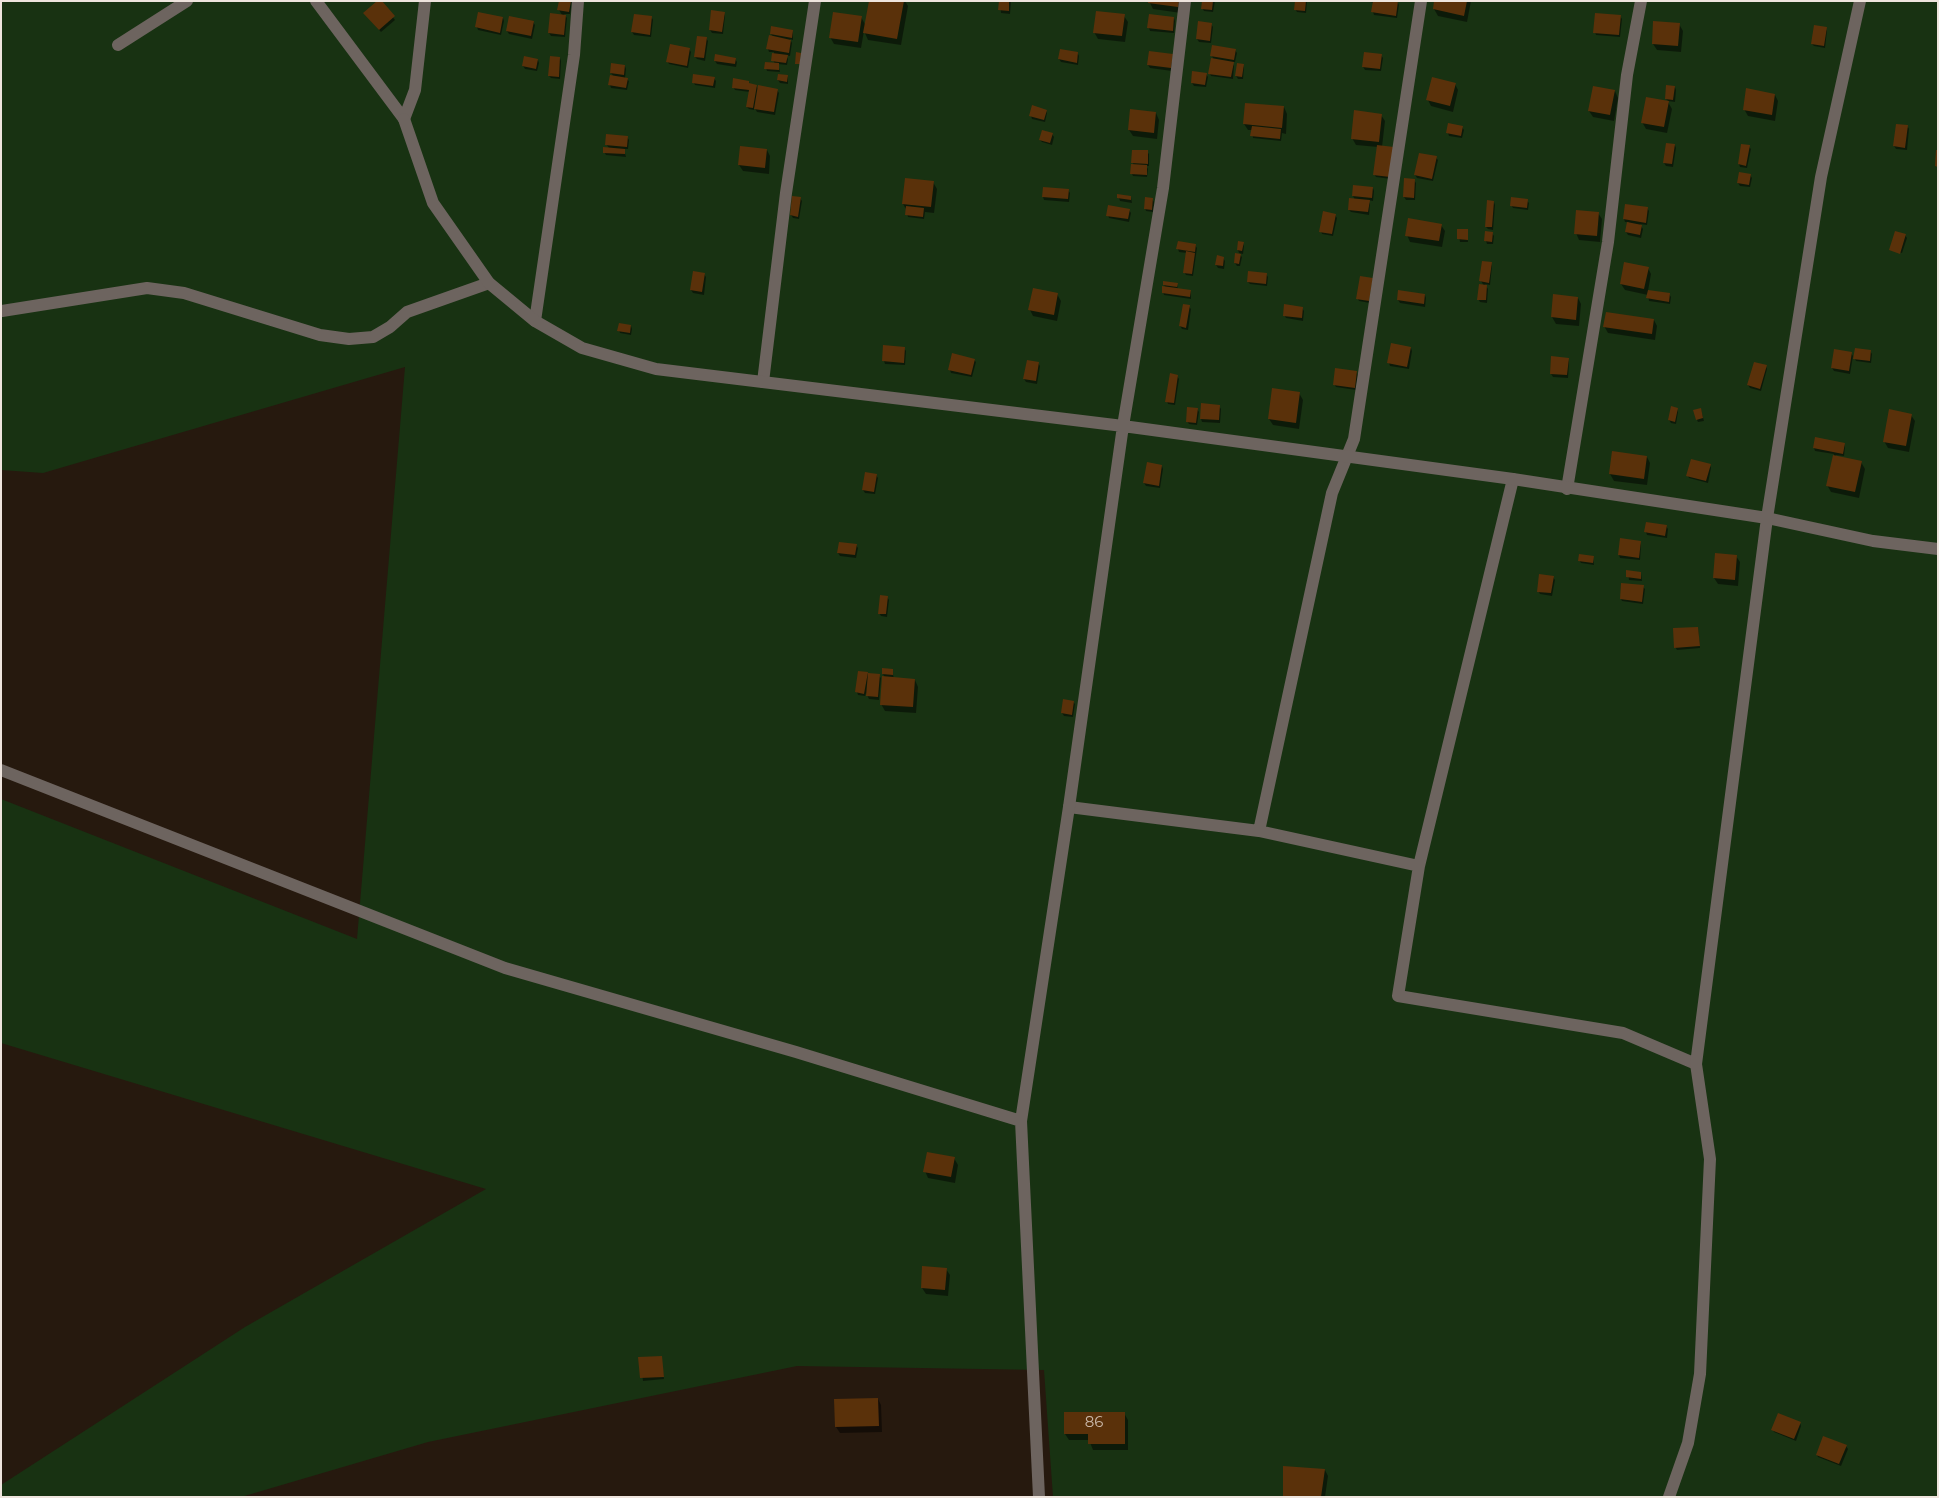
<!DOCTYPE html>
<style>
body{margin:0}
#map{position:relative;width:1939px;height:1498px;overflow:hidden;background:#26190e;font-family:Montserrat,sans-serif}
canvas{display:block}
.frame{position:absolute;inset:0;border:2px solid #eee4dd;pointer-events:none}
</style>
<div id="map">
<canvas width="1939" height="1498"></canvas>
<div class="frame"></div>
</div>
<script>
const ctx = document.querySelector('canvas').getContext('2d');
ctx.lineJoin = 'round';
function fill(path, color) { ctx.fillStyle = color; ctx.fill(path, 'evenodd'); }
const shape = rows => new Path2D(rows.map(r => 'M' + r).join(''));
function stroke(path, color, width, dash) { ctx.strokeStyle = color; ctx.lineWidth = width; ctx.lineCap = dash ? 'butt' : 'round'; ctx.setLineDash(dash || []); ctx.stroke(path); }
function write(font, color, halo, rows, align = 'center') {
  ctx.font = font + ' Montserrat,sans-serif'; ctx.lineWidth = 4; ctx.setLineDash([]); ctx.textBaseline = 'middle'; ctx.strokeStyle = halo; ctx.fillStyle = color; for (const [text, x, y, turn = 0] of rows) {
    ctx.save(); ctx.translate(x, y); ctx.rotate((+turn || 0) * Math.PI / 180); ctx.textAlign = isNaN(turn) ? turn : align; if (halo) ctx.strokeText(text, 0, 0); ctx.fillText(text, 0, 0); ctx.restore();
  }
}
const green = shape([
 [1,1,1938,1,1938,1497,1053,1497,1044,1370,797,1366,428,1442,241,1497,1,1497,1,1485,245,1327,486,1189,1,1043,1,799,357,939,405,367,43,473,1,470]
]);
const shadow = shape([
 [380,1,395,20,381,32,367,16],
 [560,1,572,1,570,14,564,14,567,18,565,37,551,36,549,33,562,15,559,10],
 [870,1,905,1,908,6,901,45,868,40,864,31,861,48,834,44,830,37,861,17,866,26],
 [1000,1,1011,1,1010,14,1001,13],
 [1182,1,1181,13,1153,9,1150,3],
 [1203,1,1215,1,1213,12,1204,11,1202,8],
 [1296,1,1307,1,1306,13,1297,12,1295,9],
 [1365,1,1397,1,1399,5,1397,18,1374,15,1373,12,1374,3],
 [1436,1,1471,1,1467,22,1438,16,1434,9],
 [724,13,725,16,723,34,712,33,710,30],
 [1124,16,1128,22,1125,42,1098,39,1094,32],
 [1620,16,1622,19,1620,37,1596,35,1595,32],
 [503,18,504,21,501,35,478,30,477,27],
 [652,18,653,20,651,37,634,35,632,32],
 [1174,18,1175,21,1174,33,1150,31,1149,28],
 [533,22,535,25,532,39,509,34,507,31],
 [1211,24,1213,27,1211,43,1199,42,1197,39],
 [1679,24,1683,31,1681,52,1657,50,1653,44],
 [1826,29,1827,31,1825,48,1814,46,1812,44],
 [792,31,793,34,793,40,790,39,792,43,790,56,786,55,788,59,787,65,778,64,780,72,767,71,766,68,775,64,773,60,774,52,769,52,768,49,773,37,771,34],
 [706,38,708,41,705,61,697,59,695,57],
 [689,49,691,52,688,68,669,64,668,62],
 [1235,50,1237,53,1235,62,1232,62,1234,66,1233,79,1211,76,1210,74,1214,60,1212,56],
 [1078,54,1079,56,1078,65,1061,62,1059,59],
 [1381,55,1383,58,1381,71,1365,70,1363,67],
 [1172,56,1172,71,1150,68,1148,65],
 [560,58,561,61,560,79,551,78,549,76],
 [735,59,737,62,736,67,717,64,715,61],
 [538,60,539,63,537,71,525,69,523,66],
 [1243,65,1244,68,1243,79,1238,79,1236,76],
 [625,66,626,69,625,78,629,81,627,90,611,88,610,85,614,77,611,73],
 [1206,74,1208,77,1206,87,1194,86,1192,83],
 [788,77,788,84,780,83,778,80],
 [714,78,716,81,715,88,695,85,694,83],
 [749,82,750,85,756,86,759,90,777,90,779,93,775,115,757,112,754,107,754,110,749,109,747,107,750,92,735,90,733,87],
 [1455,84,1458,90,1453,112,1431,106,1428,100],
 [1675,87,1676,90,1675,102,1668,101,1666,99],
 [1615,91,1618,98,1614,121,1593,117,1589,111],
 [1775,95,1778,101,1775,121,1748,116,1744,109],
 [1668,102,1672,109,1667,133,1646,129,1642,122],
 [1284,107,1287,114,1286,134,1282,133,1281,141,1253,138,1252,130,1248,130,1244,124],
 [1046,111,1047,113,1045,122,1032,119,1031,116],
 [1156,113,1159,120,1157,139,1133,136,1129,130],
 [1381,115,1385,121,1382,147,1391,179,1376,177,1374,174,1378,147,1356,145,1352,138],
 [1462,127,1464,130,1462,138,1449,136,1448,133],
 [1908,127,1909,129,1907,150,1896,149,1894,146],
 [1052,134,1054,137,1052,145,1042,142,1040,140],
 [627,137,629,140,628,149,624,149,626,157,606,155,604,152,609,148,606,144],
 [1675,145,1676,148,1673,167,1666,166,1664,163],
 [1749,147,1751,149,1747,168,1740,167,1739,164],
 [767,150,770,156,769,174,743,171,739,165],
 [1147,152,1149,154,1149,166,1146,166,1148,169,1147,177,1133,176,1132,174,1134,166,1133,163],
 [1436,158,1438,160,1433,181,1417,178,1415,175],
 [1750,175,1752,178,1750,187,1740,186,1738,183],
 [1414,180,1416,183,1415,200,1406,200,1404,197],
 [933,182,937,189,934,213,925,212,924,219,908,217,906,209,903,204],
 [1044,188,1068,190,1070,193,1069,202,1044,200,1043,197],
 [1373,188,1374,191,1373,201,1368,200,1370,204,1369,215,1351,212,1349,210,1355,200,1353,196],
 [1118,195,1131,197,1132,203,1120,201],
 [800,198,802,201,799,219,793,218,791,215],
 [1152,199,1154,202,1153,212,1146,211,1145,208],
 [1527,201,1529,203,1528,210,1513,208,1511,205],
 [1494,202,1495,205,1493,230,1488,229,1486,227],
 [1647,208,1649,211,1647,225,1640,224,1643,229,1641,238,1628,235,1626,232,1629,222,1625,222,1624,219],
 [1129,210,1131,213,1129,222,1109,218,1108,215],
 [1598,213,1602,219,1600,242,1579,240,1576,233],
 [1335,215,1337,218,1333,236,1322,234,1321,231],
 [1441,225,1445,231,1442,247,1410,242,1407,235],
 [1458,230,1467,230,1468,242,1460,242],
 [1492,233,1494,236,1493,244,1487,244,1486,241],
 [1896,233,1905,235,1907,238,1902,253,1891,250],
 [1239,243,1243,243,1244,246,1243,254,1239,253,1238,250],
 [1195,245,1197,248,1193,276,1186,275,1184,272,1187,253,1179,252,1178,249],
 [1240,255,1242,257,1240,266,1237,266,1235,263],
 [1223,258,1225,261,1224,269,1218,268,1216,265],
 [1491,263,1492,266,1490,285,1485,284,1488,289,1487,303,1480,302,1478,299,1484,286,1481,281],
 [1648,268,1651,274,1648,291,1669,294,1671,297,1670,304,1649,301,1648,295,1625,290,1621,284],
 [694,273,704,274,706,277,704,295,693,293,691,290],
 [1266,274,1268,277,1267,286,1250,284,1248,282],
 [1361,277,1370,303,1359,301,1358,299],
 [1164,285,1177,285,1178,289,1191,291,1191,299,1164,295,1163,292,1166,288],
 [1057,294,1061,301,1057,321,1033,316,1030,310],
 [1425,295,1426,298,1425,307,1400,303,1398,300],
 [1578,298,1581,304,1579,326,1556,324,1552,317],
 [1189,307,1191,309,1188,330,1182,329,1180,326],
 [1302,308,1304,311,1303,321,1286,318,1284,315],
 [1654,320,1657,326,1655,340,1608,333,1604,326],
 [631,326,632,329,631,335,620,333,619,330],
 [904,348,906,351,905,365,885,364,884,361],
 [1411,348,1412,351,1409,369,1390,366,1389,363],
 [1870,351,1872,354,1871,363,1856,361,1855,359],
 [1851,353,1853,356,1850,374,1834,371,1832,368],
 [1568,359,1569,362,1568,378,1553,377,1551,374],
 [974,360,976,362,972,377,951,373,950,370],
 [1038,363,1040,366,1037,384,1026,382,1024,379],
 [1766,366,1767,369,1761,391,1750,388,1748,385],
 [1356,372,1358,375,1356,390,1336,387,1334,384],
 [1177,376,1179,379,1175,405,1168,404,1167,401],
 [1299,393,1303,400,1299,429,1273,425,1269,419],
 [1219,406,1221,409,1220,423,1202,422,1201,419],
 [1197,409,1199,412,1197,425,1189,424,1187,421],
 [1677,409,1678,412,1676,424,1671,423,1669,420],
 [1701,410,1704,421,1698,422,1697,420],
 [1911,415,1915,421,1909,452,1888,448,1884,441],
 [1816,439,1844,444,1845,447,1844,456,1836,455,1835,457,1861,462,1865,469,1859,498,1831,492,1827,485,1834,454,1815,451,1814,448],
 [1647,457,1650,463,1647,485,1614,481,1610,474],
 [1710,465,1711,468,1708,483,1689,478,1688,476],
 [1162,466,1163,469,1160,488,1146,486,1144,483],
 [876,475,878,478,875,494,865,493,863,490],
 [1666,526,1668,529,1667,538,1647,535,1646,532],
 [1621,540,1640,542,1641,545,1640,560,1620,558,1619,555],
 [856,545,858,548,856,558,840,556,838,553],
 [1736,556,1740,562,1738,586,1718,584,1714,578],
 [1593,557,1594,565,1581,563,1579,560],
 [1628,572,1641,573,1642,581,1629,580],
 [1553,577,1555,580,1552,596,1540,594,1538,591],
 [1643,587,1645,589,1643,604,1622,601,1621,599],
 [887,597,889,600,887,617,881,616,879,613],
 [1698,628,1700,648,1677,650,1675,647],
 [892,670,894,679,915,680,918,687,916,713,885,711,881,704,885,678,883,674],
 [867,674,879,676,881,678,879,700,869,699,866,693,865,696,858,695,857,692],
 [1073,702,1075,704,1073,717,1064,716,1062,713],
 [954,1158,958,1165,955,1183,928,1178,925,1171],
 [946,1269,950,1275,948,1296,926,1294,922,1288],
 [661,1357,664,1379,643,1381,640,1358],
 [878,1399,881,1405,882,1432,840,1433,836,1427],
 [1124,1413,1128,1420,1128,1450,1093,1450,1089,1440,1069,1440,1065,1434],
 [1800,1423,1801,1426,1796,1441,1774,1432,1773,1429],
 [1846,1446,1848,1449,1841,1466,1818,1457,1817,1455],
 [1325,1470,1328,1476,1325,1497,1285,1497]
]);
const building = shape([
 [377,1,382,1,395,16,379,30,363,13],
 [559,1,571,1,569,12,557,10],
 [869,1,904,1,897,39,863,33],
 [999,1,1009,1,1009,11,998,10],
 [1148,1,1179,1,1178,7,1148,3],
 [1202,1,1213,1,1212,10,1201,9],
 [1295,1,1306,1,1305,11,1294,10],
 [1373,1,1398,1,1396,16,1371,12],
 [1434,1,1467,1,1464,16,1433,9],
 [711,10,725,12,722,32,709,30],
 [1096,11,1125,14,1122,36,1093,33],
 [478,12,503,17,500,33,475,27],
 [833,12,862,16,858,42,829,38],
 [550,13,566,15,564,35,548,33],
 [1595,13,1621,15,1619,35,1593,33],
 [634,14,652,16,650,35,631,32],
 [1149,14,1174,17,1173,31,1147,28],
 [509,16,534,21,531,36,506,31],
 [1198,21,1212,23,1210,41,1196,39],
 [1653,21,1680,23,1678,46,1652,44],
 [1814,25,1827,27,1824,46,1811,44],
 [771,26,793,30,792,38,770,34],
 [769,35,791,40,789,53,766,49],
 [697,36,707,37,704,58,694,57],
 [670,44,690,48,687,66,666,62],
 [1212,45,1236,49,1234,60,1210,56],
 [1060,49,1078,52,1077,63,1058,59],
 [1149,51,1173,54,1171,68,1147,65],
 [796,52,801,53,800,64,795,64],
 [1364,52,1382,54,1380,69,1362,67],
 [772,53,788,55,786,63,771,61],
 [715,54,736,58,735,64,714,61],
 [524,56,538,59,536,69,522,66],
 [550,56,560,57,559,77,548,76],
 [1211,58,1234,62,1231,77,1208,74],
 [765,62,779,63,779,70,764,69],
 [611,63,625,65,624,75,610,73],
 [1237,63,1244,64,1242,77,1235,76],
 [1192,71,1207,73,1205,85,1191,83],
 [693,74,715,77,713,86,692,83],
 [778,74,788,75,787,82,777,80],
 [610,75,628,78,626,88,608,85],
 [1432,77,1456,83,1450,106,1426,100],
 [733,78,749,81,749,83,757,85,753,108,746,107,749,90,732,88],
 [758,85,778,89,774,112,754,109],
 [1666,85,1675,86,1673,100,1665,99],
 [1593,86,1615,90,1610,115,1588,111],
 [1746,88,1775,94,1772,115,1743,110],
 [1646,97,1669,101,1664,127,1641,123],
 [1245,103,1284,106,1282,128,1243,124],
 [1032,105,1047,110,1044,120,1029,116],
 [1130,109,1156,112,1154,133,1128,130],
 [1354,110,1382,114,1379,142,1351,139],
 [1448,123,1463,126,1461,136,1446,133],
 [1896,124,1908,125,1905,148,1893,146],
 [1252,126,1281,129,1280,139,1250,136],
 [1042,130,1053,133,1050,143,1039,140],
 [606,134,628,136,627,147,605,145],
 [1666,143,1675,144,1672,164,1663,163],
 [1741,144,1750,145,1746,166,1738,164],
 [1377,145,1394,147,1390,177,1373,175],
 [740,146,767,149,765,168,738,165],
 [603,147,625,149,625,154,603,153],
 [1132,150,1148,150,1148,164,1131,163],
 [1936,150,1938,150,1938,167,1935,166],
 [1419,153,1437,156,1432,179,1414,175],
 [1131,164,1147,165,1147,175,1130,174],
 [1739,172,1751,174,1749,185,1737,183],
 [905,178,934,181,931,207,902,204],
 [1404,178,1415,179,1414,198,1403,197],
 [1353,185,1373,187,1372,198,1352,196],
 [1043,187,1069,189,1068,199,1042,197],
 [1117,194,1131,196,1131,200,1117,198],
 [792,196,801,197,798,217,790,215],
 [1145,197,1153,198,1152,210,1144,209],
 [1511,197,1528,199,1527,208,1510,206],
 [1349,198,1370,200,1368,212,1348,210],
 [1487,200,1494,201,1492,227,1485,227],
 [1625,204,1648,207,1646,223,1623,219],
 [1108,205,1130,209,1128,219,1106,216],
 [906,206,924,208,923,217,905,215],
 [1576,210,1599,212,1597,236,1574,234],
 [1323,211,1336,214,1332,234,1319,232],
 [1408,218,1442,224,1439,241,1405,236],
 [1627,222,1642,225,1640,235,1625,232],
 [1457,229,1468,229,1468,240,1457,239],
 [1485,231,1493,232,1492,242,1484,241],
 [1895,231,1906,234,1900,254,1889,250],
 [1178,241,1196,244,1195,252,1176,249],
 [1238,241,1244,242,1242,251,1237,250],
 [1186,251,1195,253,1192,274,1183,273],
 [1235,253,1241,254,1239,264,1234,263],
 [1217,255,1224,257,1223,266,1215,265],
 [1482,261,1492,262,1489,283,1479,281],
 [1624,262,1649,267,1644,289,1620,284],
 [693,271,705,273,702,292,690,290],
 [1248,271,1267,273,1266,284,1247,282],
 [1360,276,1373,278,1369,301,1356,299],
 [1163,281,1178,283,1177,287,1163,285],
 [1479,284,1487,285,1486,300,1477,300],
 [1162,286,1191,290,1190,297,1162,293],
 [1033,288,1058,293,1054,315,1028,310],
 [1398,290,1425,294,1424,304,1397,300],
 [1648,290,1670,293,1669,302,1646,298],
 [1553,294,1578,297,1576,320,1551,317],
 [1183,304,1190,305,1186,328,1179,326],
 [1284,304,1303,307,1302,318,1283,316],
 [1606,312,1654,319,1652,334,1603,327],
 [619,323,631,325,630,333,617,331],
 [1391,343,1411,347,1407,367,1387,363],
 [883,345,905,347,904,363,882,361],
 [1855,348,1871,350,1870,361,1853,359],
 [1834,349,1852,352,1849,371,1831,368],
 [952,353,975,359,971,375,948,370],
 [1551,356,1569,358,1567,375,1550,374],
 [1027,360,1039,362,1036,381,1023,379],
 [1754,362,1767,365,1760,389,1747,385],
 [1335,368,1357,371,1355,388,1333,385],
 [1170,373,1178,375,1174,403,1165,402],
 [1272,388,1300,392,1296,423,1268,419],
 [1201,403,1220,405,1219,420,1200,419],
 [1671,406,1678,408,1675,422,1668,420],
 [1187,407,1198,408,1196,423,1186,422],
 [1701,408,1703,418,1696,420,1693,410],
 [1889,409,1912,414,1906,446,1883,442],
 [1815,437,1845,443,1843,454,1813,448],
 [1612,451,1647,456,1644,479,1609,474],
 [1833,455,1862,461,1855,492,1826,486],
 [1691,459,1711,464,1706,481,1686,476],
 [1147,462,1162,465,1159,486,1143,483],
 [865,472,877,474,874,492,862,490],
 [1646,522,1667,525,1665,536,1644,532],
 [1620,538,1641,541,1639,558,1618,555],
 [839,542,857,544,855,555,837,553],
 [1715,553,1737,555,1735,580,1713,578],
 [1579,554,1594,556,1593,563,1578,561],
 [1626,570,1641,572,1641,579,1626,577],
 [1539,574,1554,576,1551,593,1537,592],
 [1621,583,1644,585,1642,602,1620,599],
 [880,595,888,596,886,614,878,614],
 [1698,627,1700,646,1674,648,1673,628],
 [882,668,893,669,893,675,882,674],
 [858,671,868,672,864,694,855,692],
 [868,673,880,674,878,697,866,696],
 [882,676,915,679,913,707,880,705],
 [1063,699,1074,701,1072,715,1061,713],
 [927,1152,955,1157,951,1177,923,1172],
 [922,1266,947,1268,945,1290,921,1288],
 [662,1356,664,1377,640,1378,638,1357],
 [878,1398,879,1426,835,1427,834,1399],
 [1064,1412,1125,1412,1125,1444,1088,1444,1088,1434,1064,1434],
 [1778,1413,1801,1422,1794,1439,1771,1430],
 [1823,1436,1847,1445,1839,1464,1816,1455],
 [1283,1466,1325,1469,1321,1497,1283,1496]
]);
const service = shape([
 [316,1,404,119],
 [118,45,187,1],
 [404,119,415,90,425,1],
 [2,311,147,288,184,293,320,335,349,339,373,337,390,327,407,312,489,283],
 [535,321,574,55,578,1],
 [763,382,786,193,815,1],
 [1513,479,1419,866,1398,996,1623,1033,1696,1064],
 [1567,489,1608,242,1627,75,1641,1],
 [1069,807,1259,831],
 [1419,866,1259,831,1332,493,1354,439,1421,1]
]);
const minor = shape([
 [404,119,433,203,489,283,535,321,582,348,656,369,1123,426,1513,479,1767,518,1873,541,1938,549],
 [1,770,505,968,796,1052,1021,1121],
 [1039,1497,1021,1121,1069,807,1123,426,1163,188,1185,1],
 [1669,1497,1688,1443,1700,1374,1710,1159,1696,1064,1767,518,1821,177,1860,1]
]);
const numberNames = [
 ["86",1094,1423]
];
fill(green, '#183212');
fill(shadow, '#0007');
fill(building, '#5a310a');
stroke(service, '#6d645f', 12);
stroke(minor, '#6d645f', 12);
write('15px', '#c9b7a8', null, numberNames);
</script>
